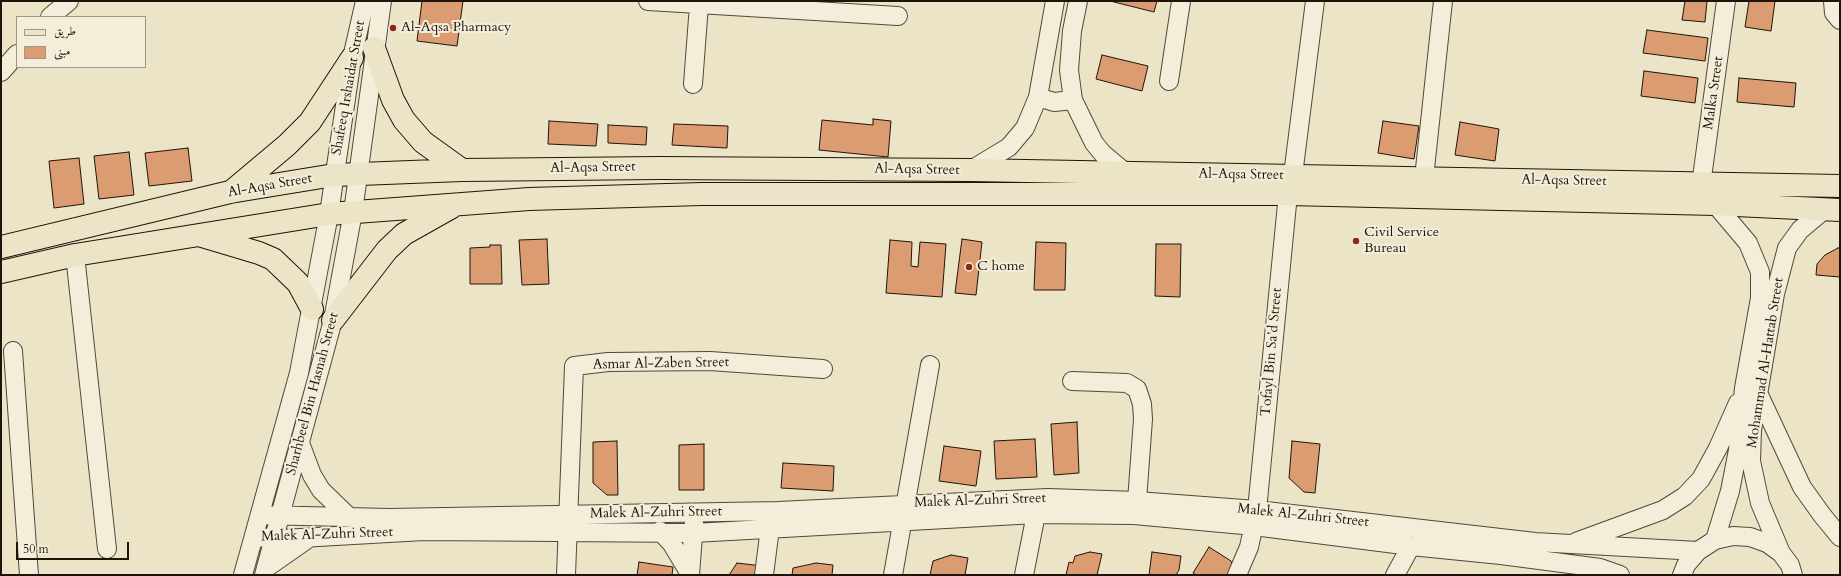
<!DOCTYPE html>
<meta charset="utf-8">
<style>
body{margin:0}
#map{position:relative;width:1841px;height:576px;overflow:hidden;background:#ece4c6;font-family:Cardo,Amiri,serif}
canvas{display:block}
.frame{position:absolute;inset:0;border:2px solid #1f140b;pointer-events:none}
.legend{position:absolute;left:16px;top:16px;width:130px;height:52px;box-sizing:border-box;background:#f3edda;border:1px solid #9e9687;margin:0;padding:5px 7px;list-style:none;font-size:12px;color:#1f140b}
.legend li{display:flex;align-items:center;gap:8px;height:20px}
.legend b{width:20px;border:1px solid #9e9687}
.scale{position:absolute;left:16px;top:542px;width:113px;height:18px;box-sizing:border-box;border:2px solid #1f140b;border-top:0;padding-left:5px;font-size:12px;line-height:14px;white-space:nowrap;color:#1f140b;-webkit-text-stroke:3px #f3edda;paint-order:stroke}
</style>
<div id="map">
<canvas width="1841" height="576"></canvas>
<div class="frame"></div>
<ul class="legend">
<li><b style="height:5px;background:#ece4c6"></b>طريق</li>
<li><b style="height:11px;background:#dc9c71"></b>مبنى</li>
</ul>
<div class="scale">50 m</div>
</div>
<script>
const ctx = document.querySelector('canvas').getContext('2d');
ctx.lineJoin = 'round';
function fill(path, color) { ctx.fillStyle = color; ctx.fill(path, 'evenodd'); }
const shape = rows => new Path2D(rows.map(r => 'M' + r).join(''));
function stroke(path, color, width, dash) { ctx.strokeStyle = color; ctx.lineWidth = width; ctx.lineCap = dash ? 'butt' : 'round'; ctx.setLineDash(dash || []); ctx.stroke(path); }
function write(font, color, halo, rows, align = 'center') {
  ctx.font = font + ' Cardo,serif'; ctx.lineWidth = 4; ctx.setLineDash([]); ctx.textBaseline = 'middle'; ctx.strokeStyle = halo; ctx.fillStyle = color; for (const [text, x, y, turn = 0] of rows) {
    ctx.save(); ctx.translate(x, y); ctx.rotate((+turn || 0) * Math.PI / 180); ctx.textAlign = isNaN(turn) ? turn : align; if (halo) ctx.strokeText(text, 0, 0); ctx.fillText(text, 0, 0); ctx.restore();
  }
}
const building = shape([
 [422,1,463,1,457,46,417,41,422,1],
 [1110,1,1157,1,1154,12,1110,1],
 [1685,1,1707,1,1705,22,1682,20,1685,1],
 [1749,1,1775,1,1771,31,1745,27,1749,1],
 [1647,30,1708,38,1705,61,1643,53,1647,30],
 [1102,55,1148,66,1142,91,1096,79,1102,55],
 [1644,71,1698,78,1695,103,1641,96,1644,71],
 [1739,78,1796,83,1794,107,1737,102,1739,78],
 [873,119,891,121,888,157,819,150,822,120,873,125,873,119],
 [549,121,598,124,596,146,548,144,549,121],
 [1383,121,1419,126,1414,159,1378,153,1383,121],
 [1460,122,1499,129,1495,161,1455,155,1460,122],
 [674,124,728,126,727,148,672,145,674,124],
 [608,125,647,127,646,145,608,143,608,125],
 [188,148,192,181,149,186,145,153,188,148],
 [129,152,134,195,99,199,94,156,129,152],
 [79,158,84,204,54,208,49,161,79,158],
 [547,239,549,284,522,285,519,240,547,239],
 [962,239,982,242,976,295,955,293,962,239],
 [890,240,912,242,911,266,918,267,920,242,946,244,942,297,886,293,890,240],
 [1036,242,1066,243,1065,290,1034,290,1036,242],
 [1156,244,1181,244,1180,297,1155,296,1156,244],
 [490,245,501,245,502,284,470,284,470,248,490,247,490,245],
 [1838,248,1840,248,1840,277,1816,275,1817,264,1825,255,1838,248],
 [1077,422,1079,473,1054,475,1051,424,1077,422],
 [1035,439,1037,477,996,479,994,441,1035,439],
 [617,441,618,495,607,495,593,483,593,442,617,441],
 [1292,441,1320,444,1315,493,1304,492,1289,478,1292,441],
 [704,444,704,490,679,490,679,445,704,444],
 [944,446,981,451,976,486,939,481,944,446],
 [783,463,834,466,833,491,781,488,783,463],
 [1209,547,1231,561,1233,567,1229,575,1196,575,1193,573,1209,547],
 [1090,552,1102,554,1097,575,1066,575,1069,562,1073,563,1075,556,1090,552],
 [1152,552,1181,556,1179,570,1176,575,1149,575,1152,552],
 [951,555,968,558,965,575,930,575,933,561,951,555],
 [639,562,673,567,672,575,637,575,639,562],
 [737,563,762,566,761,575,729,575,737,563],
 [816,563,833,565,832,575,792,575,793,568,816,563]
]);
const minor = shape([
 [648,1,898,16],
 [1078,1,1072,31,1069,70,1073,100,1094,143,1103,154,1127,174],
 [1833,1,1834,13,1840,20],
 [50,17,69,1],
 [1,72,17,54],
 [1169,81,1181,1],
 [693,84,699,5],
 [1038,97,1054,102,1073,100],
 [971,170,1009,147,1025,128,1038,97,1055,1],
 [1293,175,1315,1],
 [1424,178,1443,1],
 [1701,185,1726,1],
 [1715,204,1748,243,1760,272,1760,298,1744,388,1738,450,1730,491,1715,540],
 [75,255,107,549],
 [13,351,29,575],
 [1072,381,1127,383,1137,389,1142,404,1143,419,1137,501],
 [1759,395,1802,487,1822,515,1840,537],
 [300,443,312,475,321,490,349,517],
 [260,515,390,518,778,511,1048,498,1137,501,1257,510,1535,542,1698,551],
 [660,531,672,544,690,574],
 [254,537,283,539,424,531,694,533,1036,514,1134,515,1254,526,1411,546,1501,555,1600,568,1620,575],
 [1576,542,1663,510,1685,496,1701,479,1718,448,1738,403],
 [1781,553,1760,503,1751,461,1752,430,1775,294,1787,248,1800,230,1825,209],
 [266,568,309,538],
 [243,575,299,373,329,214,352,58,365,1],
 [264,575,333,320,353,212,382,1],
 [566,575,574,366,608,362,710,361,823,369],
 [690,575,694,522],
 [764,575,770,528],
 [893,575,930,365],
 [1024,575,1036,514],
 [1237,575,1249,547,1257,510,1288,194],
 [1395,575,1411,546],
 [1682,575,1686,565,1698,551,1715,540,1733,536,1750,537,1767,543,1781,553,1790,565,1793,575]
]);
const major = shape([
 [374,48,393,100,404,120,423,142,462,170],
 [231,192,287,145,310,122,352,58],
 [202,236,259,253,273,259,298,283,312,309],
 [1,247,230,192,334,175,462,170,659,168,971,170,1840,186],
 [1,272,75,255,329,214,529,199,702,194,1288,194,1715,204,1840,210],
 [333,320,387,250,404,234,452,207]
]);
const markers = [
 [393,28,4,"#8f2418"],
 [1356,241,4,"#8f2418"],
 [969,267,4,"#8f2418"]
];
const poiNames = [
 ["Al-Aqsa Pharmacy",401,28],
 ["Civil Service",1364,233],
 ["Bureau",1364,249],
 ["C home",977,267]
];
const streetNames = [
 ["Shafeeq Irshaidat Street",349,88,-80],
 ["Malka Street",1714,93,-82],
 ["Al-Aqsa Street",593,168,-1],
 ["Al-Aqsa Street",917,170,1],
 ["Al-Aqsa Street",1241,175,1],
 ["Al-Aqsa Street",1564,181,1],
 ["Al-Aqsa Street",270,186,-10],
 ["Tofayl Bin Sa’d Street",1272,352,-85],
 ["Mohammad Al-Hattab Street",1766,363,-81],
 ["Asmar Al-Zaben Street",661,364,-1],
 ["Sharhbeel Bin Hasnah Street",313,394,-75],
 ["Malek Al-Zuhri Street",980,501,-2],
 ["Malek Al-Zuhri Street",656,513,-1],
 ["Malek Al-Zuhri Street",1303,516,6],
 ["Malek Al-Zuhri Street",327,535,-2]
];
fill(building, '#dc9c71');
stroke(building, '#1f140b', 1);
stroke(minor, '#52483a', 20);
stroke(major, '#1f140b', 24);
stroke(minor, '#f3edda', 18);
stroke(major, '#ece4c6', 22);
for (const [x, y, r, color] of markers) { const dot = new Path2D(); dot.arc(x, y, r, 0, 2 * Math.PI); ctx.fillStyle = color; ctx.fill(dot); stroke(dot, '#f3edda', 1.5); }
write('14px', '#1f140b', '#f3edda', poiNames, 'left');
write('14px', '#1f140b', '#f3edda', streetNames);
</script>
